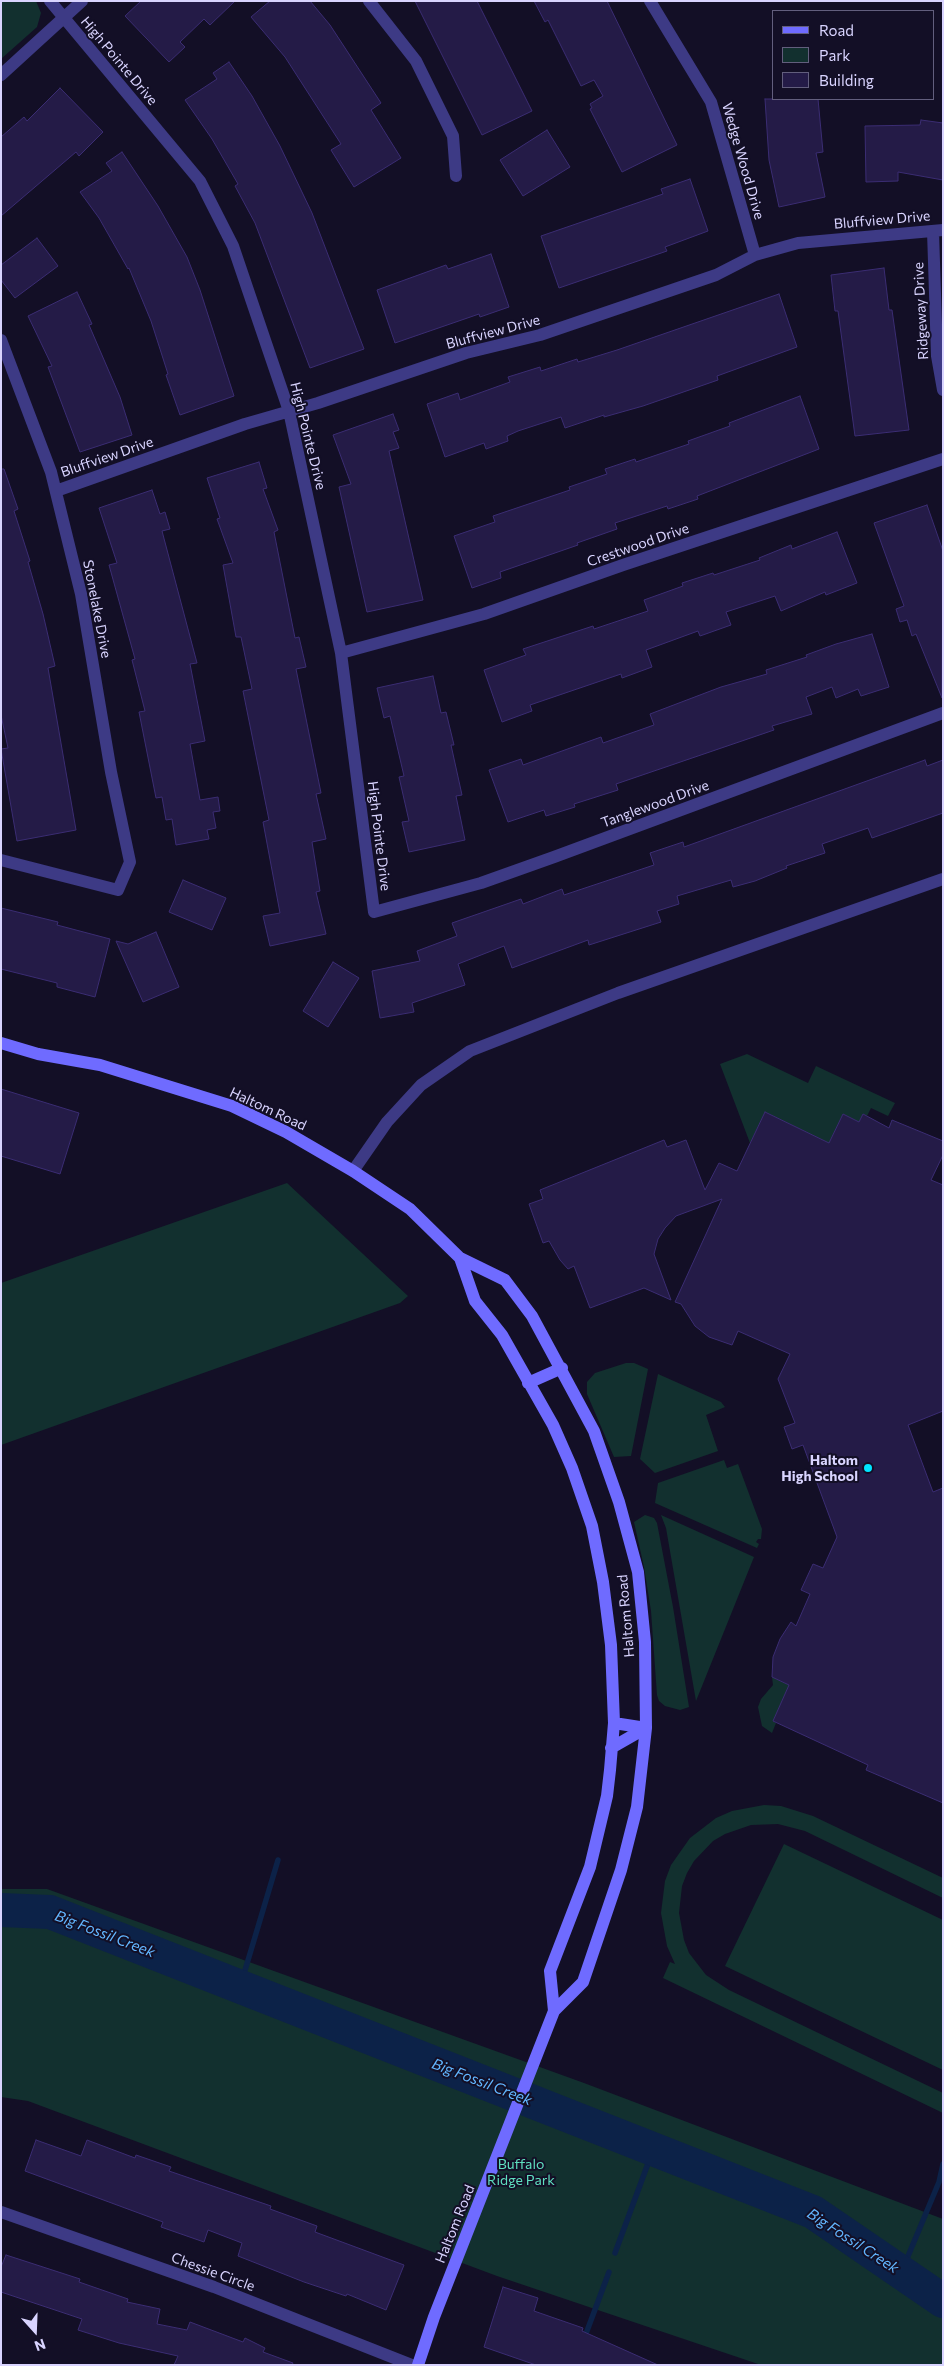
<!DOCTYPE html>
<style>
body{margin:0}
#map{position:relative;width:944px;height:2366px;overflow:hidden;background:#130f26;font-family:Commissioner,sans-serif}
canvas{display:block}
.frame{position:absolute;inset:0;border:2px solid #d9d4ff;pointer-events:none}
.legend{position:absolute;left:772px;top:10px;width:162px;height:90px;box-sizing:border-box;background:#130f26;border:1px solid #625e7d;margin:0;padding:6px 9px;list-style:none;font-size:15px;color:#d9d4ff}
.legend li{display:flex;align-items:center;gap:10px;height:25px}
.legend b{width:25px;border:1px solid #625e7d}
.north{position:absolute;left:10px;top:2306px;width:50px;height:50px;-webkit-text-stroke:4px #130f26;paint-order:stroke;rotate:160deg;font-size:14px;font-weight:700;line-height:20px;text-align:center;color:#d9d4ff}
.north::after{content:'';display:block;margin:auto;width:18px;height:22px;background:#d9d4ff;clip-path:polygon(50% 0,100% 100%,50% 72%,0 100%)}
</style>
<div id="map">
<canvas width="944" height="2366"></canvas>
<div class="frame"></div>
<ul class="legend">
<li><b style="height:6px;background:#6f6bff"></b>Road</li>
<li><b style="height:14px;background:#12302f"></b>Park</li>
<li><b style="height:14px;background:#241b47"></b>Building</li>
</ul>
<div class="north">N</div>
</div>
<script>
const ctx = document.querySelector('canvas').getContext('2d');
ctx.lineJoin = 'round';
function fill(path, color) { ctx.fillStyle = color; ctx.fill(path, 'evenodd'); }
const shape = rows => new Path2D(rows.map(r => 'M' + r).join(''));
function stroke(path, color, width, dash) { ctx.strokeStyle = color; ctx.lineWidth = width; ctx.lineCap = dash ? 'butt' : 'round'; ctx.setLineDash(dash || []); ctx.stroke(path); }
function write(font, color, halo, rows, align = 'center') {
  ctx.font = font + ' Commissioner,sans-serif'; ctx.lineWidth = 4; ctx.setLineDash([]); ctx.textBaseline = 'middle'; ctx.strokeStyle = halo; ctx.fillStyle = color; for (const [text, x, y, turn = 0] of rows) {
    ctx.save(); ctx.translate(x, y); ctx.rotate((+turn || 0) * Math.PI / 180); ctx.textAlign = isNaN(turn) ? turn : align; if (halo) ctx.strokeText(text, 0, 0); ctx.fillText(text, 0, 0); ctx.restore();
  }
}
const green = shape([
 [1,1,36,1,41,13,37,27,1,59],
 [747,1054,808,1083,816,1066,895,1103,888,1116,871,1108,867,1116,863,1114,859,1122,843,1114,829,1143,765,1112,750,1143,720,1064],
 [287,1183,408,1296,400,1303,1,1445,1,1283],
 [626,1363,634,1363,648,1369,631,1456,614,1457,587,1394,587,1382,595,1373],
 [658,1374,721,1402,725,1407,706,1415,718,1451,655,1473,640,1459],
 [724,1460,727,1468,738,1464,762,1529,761,1539,758,1539,756,1542,759,1544,757,1548,655,1503,658,1483],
 [645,1515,654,1518,657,1523,673,1607,689,1707,680,1710,665,1706,659,1701,657,1695,651,1611,644,1567,634,1522],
 [661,1515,754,1557,696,1701,666,1528],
 [772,1677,789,1685,773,1721,776,1723,772,1733,762,1726,758,1707,761,1699,773,1685],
 [764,1805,781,1806,813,1816,943,1878,943,1898,805,1831,778,1824,751,1825,725,1834,713,1841,694,1861,687,1873,682,1886,679,1913,684,1940,689,1953,706,1975,729,1990,943,2093,943,2113,663,1978,670,1962,675,1964,667,1946,661,1913,665,1881,671,1865,690,1838,716,1818,732,1811],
 [784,1844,943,1920,943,2070,725,1966],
 [1,1889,47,1889,584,2083,943,2219,943,2365,761,2365,497,2276,28,2101,1,2097]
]);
const stream = shape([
 [240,1987,278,1860],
 [615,2253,653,2150],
 [901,2273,939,2182,943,2164],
 [584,2339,609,2272]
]);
const river = shape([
 [1,1910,50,1912,813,2212,943,2301]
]);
const building = shape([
 [141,1,235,1,210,25,204,19,180,42,185,47,169,62,125,16,141,1],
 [270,1,310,1,330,25,381,103,371,110,401,158,354,187,331,150,341,144,285,57,251,17,270,1],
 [415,1,477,1,532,111,482,135,415,1],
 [534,1,607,1,677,145,622,172,590,109,592,108,590,104,603,96,594,80,581,86,548,20,545,22,534,1],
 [229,62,252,96,280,146,312,213,364,349,310,368,255,223,235,186,238,184,212,139,185,100,217,79,213,73,229,62],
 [60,88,103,132,79,156,76,152,1,216,1,137,24,117,27,121,60,88],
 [765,99,818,99,823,152,816,153,825,197,779,207,769,160,765,99],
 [921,120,943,123,943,180,898,172,898,181,866,182,865,126,920,125,921,120],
 [547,130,570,167,523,196,500,160,547,130],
 [122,152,158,206,187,257,200,290,234,396,180,415,166,375,168,374,151,321,129,268,128,269,99,218,80,192,112,171,106,163,122,152],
 [690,179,708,231,665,247,667,251,559,288,541,236,663,194,661,189,690,179],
 [37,238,58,266,15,298,1,280,1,265,37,238],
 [491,254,509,307,480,317,479,314,395,343,377,290,446,265,448,269,491,254],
 [884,268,889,310,892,310,909,430,855,436,838,311,835,311,831,275,884,268],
 [77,292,92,324,89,325,120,397,132,435,80,452,48,367,52,366,28,316,77,292],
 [779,294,797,347,717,376,718,380,643,406,604,417,604,415,565,428,561,417,518,431,507,436,508,441,486,449,484,443,445,457,427,404,458,393,460,400,510,382,508,377,540,367,541,371,577,359,578,362,617,350,779,294],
 [800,396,819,449,697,496,698,499,668,509,667,506,615,523,617,529,577,543,578,545,500,572,501,578,472,588,454,536,495,522,493,516,570,490,569,487,607,474,605,469,635,459,636,462,689,444,688,441,730,426,729,423,800,396],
 [393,414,399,430,393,432,399,448,389,451,423,600,367,612,339,487,351,484,333,435,393,414],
 [259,462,267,488,263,489,278,530,274,532,295,638,299,637,306,667,296,669,321,793,316,794,326,839,312,842,320,891,316,892,326,934,270,946,263,916,280,913,263,822,269,820,243,691,252,689,241,637,236,637,223,565,233,563,217,519,220,518,207,478,259,462],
 [1,469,4,469,18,509,14,511,30,561,28,562,43,614,55,666,48,668,76,830,17,841,1,749,8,748,1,715,1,469],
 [152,490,160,514,165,512,170,529,162,531,197,663,190,664,205,741,190,744,200,800,218,797,220,811,213,812,216,828,207,830,209,839,176,845,172,819,166,820,162,797,156,798,139,712,145,711,132,660,135,659,109,565,117,563,99,508,152,490],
 [927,505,943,551,942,698,916,634,912,636,907,620,900,622,896,609,904,606,874,523,927,505],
 [837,532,857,583,826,595,825,592,781,611,775,596,726,612,731,625,700,636,698,631,646,650,652,667,622,678,621,674,530,705,532,711,502,722,484,670,526,655,523,649,593,626,594,629,648,611,644,600,683,586,682,583,713,573,714,575,760,560,759,558,791,545,792,549,837,532],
 [872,634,889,687,861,696,858,689,836,698,832,687,806,697,812,714,772,726,774,730,616,784,618,790,574,804,575,807,546,816,544,810,508,822,489,770,521,759,523,765,601,737,603,743,654,725,650,714,721,687,767,674,766,670,807,657,806,655,836,644,872,634],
 [433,676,441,713,446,712,454,745,451,745,462,795,456,796,465,840,409,852,402,822,409,821,399,777,404,776,390,716,384,718,377,688,433,676],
 [925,760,927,766,943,760,943,813,872,838,868,828,822,844,825,853,786,866,787,868,755,881,733,887,731,880,677,896,679,904,657,911,661,922,589,945,588,940,512,968,504,946,458,964,465,985,412,1003,414,1012,380,1018,372,971,420,961,417,951,457,936,452,923,521,899,523,904,562,889,564,895,654,865,650,853,683,842,684,847,925,760],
 [183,880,226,898,212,930,169,912,183,880],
 [1,908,58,922,57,925,110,939,95,997,57,987,57,983,1,969,1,908],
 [156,932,179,987,143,1002,116,941,128,944,156,932],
 [333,962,359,978,328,1027,303,1011,333,962],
 [1,1089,79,1113,60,1174,1,1156,1,1089],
 [765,1112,829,1143,843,1114,859,1122,863,1114,889,1128,892,1120,943,1141,943,1155,931,1180,943,1185,943,1411,908,1425,933,1492,943,1488,943,1803,866,1770,868,1765,773,1721,789,1685,772,1677,773,1657,780,1639,791,1622,796,1626,810,1594,801,1590,813,1564,823,1568,837,1537,803,1445,792,1449,784,1427,795,1423,778,1379,790,1354,738,1331,732,1345,709,1337,695,1326,681,1304,675,1302,722,1199,676,1216,665,1228,658,1239,654,1254,671,1300,644,1288,590,1308,574,1266,568,1269,560,1260,549,1241,543,1243,529,1204,543,1199,540,1190,664,1140,667,1147,686,1140,705,1190,719,1163,737,1171,765,1112],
 [36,2140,81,2156,87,2140,135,2158,136,2155,171,2167,169,2171,271,2206,270,2209,317,2226,315,2232,404,2265,386,2310,347,2294,346,2296,304,2282,238,2256,242,2243,208,2230,204,2242,161,2227,163,2222,25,2171,36,2140],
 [6,2255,80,2279,79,2282,128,2299,127,2302,160,2309,157,2324,187,2330,190,2322,243,2342,245,2338,265,2348,263,2352,293,2363,292,2365,174,2365,178,2356,119,2343,78,2330,82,2319,1,2292,1,2267,6,2255],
 [503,2287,538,2298,534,2311,583,2328,582,2331,658,2365,536,2365,484,2347,503,2287]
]);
const minor = shape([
 [50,1,200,181,233,246,289,411,341,653,374,912,481,883,554,857,943,713],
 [369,1,416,61,453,136,456,176],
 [650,1,711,102,755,255],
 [1,75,82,1],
 [933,231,937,356,943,390],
 [1,340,51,472,81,594,111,772,130,862,118,890,1,860],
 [56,491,245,424,318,403,466,353,540,335,716,275,755,255,798,243,943,230],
 [341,653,484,614,623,565,943,459],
 [1,2212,214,2287,412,2365]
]);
const tertiary = shape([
 [353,1171,387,1122,421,1085,470,1051,618,993,943,879]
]);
const secondary = shape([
 [1,1043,38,1054,100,1065,232,1106,286,1132,353,1171,410,1209,460,1258,505,1280,532,1316,594,1431,619,1502,638,1572,645,1642,646,1728,637,1807,621,1870,583,1982,554,2011,434,2317,418,2365],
 [460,1258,475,1301,502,1335,553,1425,572,1468,592,1526,603,1582,611,1645,614,1723,610,1770,607,1796,590,1867,550,1971,554,2011],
 [528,1383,562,1368],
 [614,1723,646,1728],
 [611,1748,646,1728]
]);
const markers = [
 [868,1468,5,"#00e5ff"]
];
const streetNames = [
 ["High Pointe Drive",119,61,50],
 ["Wedge Wood Drive",743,161,74],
 ["Bluffview Drive",882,220,-5],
 ["Ridgeway Drive",921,311,-93],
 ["Bluffview Drive",493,332,-15],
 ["High Pointe Drive",308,436,76],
 ["Bluffview Drive",107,457,-19],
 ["Crestwood Drive",638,545,-19],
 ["Stonelake Drive",97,609,79],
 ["Tanglewood Drive",655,804,-20],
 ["High Pointe Drive",379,836,83],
 ["Haltom Road",268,1109,25],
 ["Haltom Road",626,1616,-95],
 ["Haltom Road",455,2224,-68],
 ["Chessie Circle",213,2272,20]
];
const poiNames = [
 ["Haltom",858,1460],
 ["High School",858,1476]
];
const parkNames = [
 ["Buffalo",521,2164],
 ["Ridge Park",521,2180]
];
const waterNames = [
 ["Big Fossil Creek",105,1934,21],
 ["Big Fossil Creek",482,2082,21],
 ["Big Fossil Creek",853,2241,33]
];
fill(green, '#12302f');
stroke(stream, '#0c2248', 5.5);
stroke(river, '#0c2248', 34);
fill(building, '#241b47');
stroke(building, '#3b2d73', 1);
stroke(minor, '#3d3a85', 12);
stroke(tertiary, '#3d3a85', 12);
stroke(secondary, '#6f6bff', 12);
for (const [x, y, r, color] of markers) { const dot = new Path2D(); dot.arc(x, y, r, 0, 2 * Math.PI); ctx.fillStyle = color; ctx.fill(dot); stroke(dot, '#130f26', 2); }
write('14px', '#d9d4ff', '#130f26', streetNames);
write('bold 14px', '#d9d4ff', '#130f26', poiNames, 'right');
write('14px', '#5fe0c0', '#130f26', parkNames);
write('italic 15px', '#62b6ff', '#130f26', waterNames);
</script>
